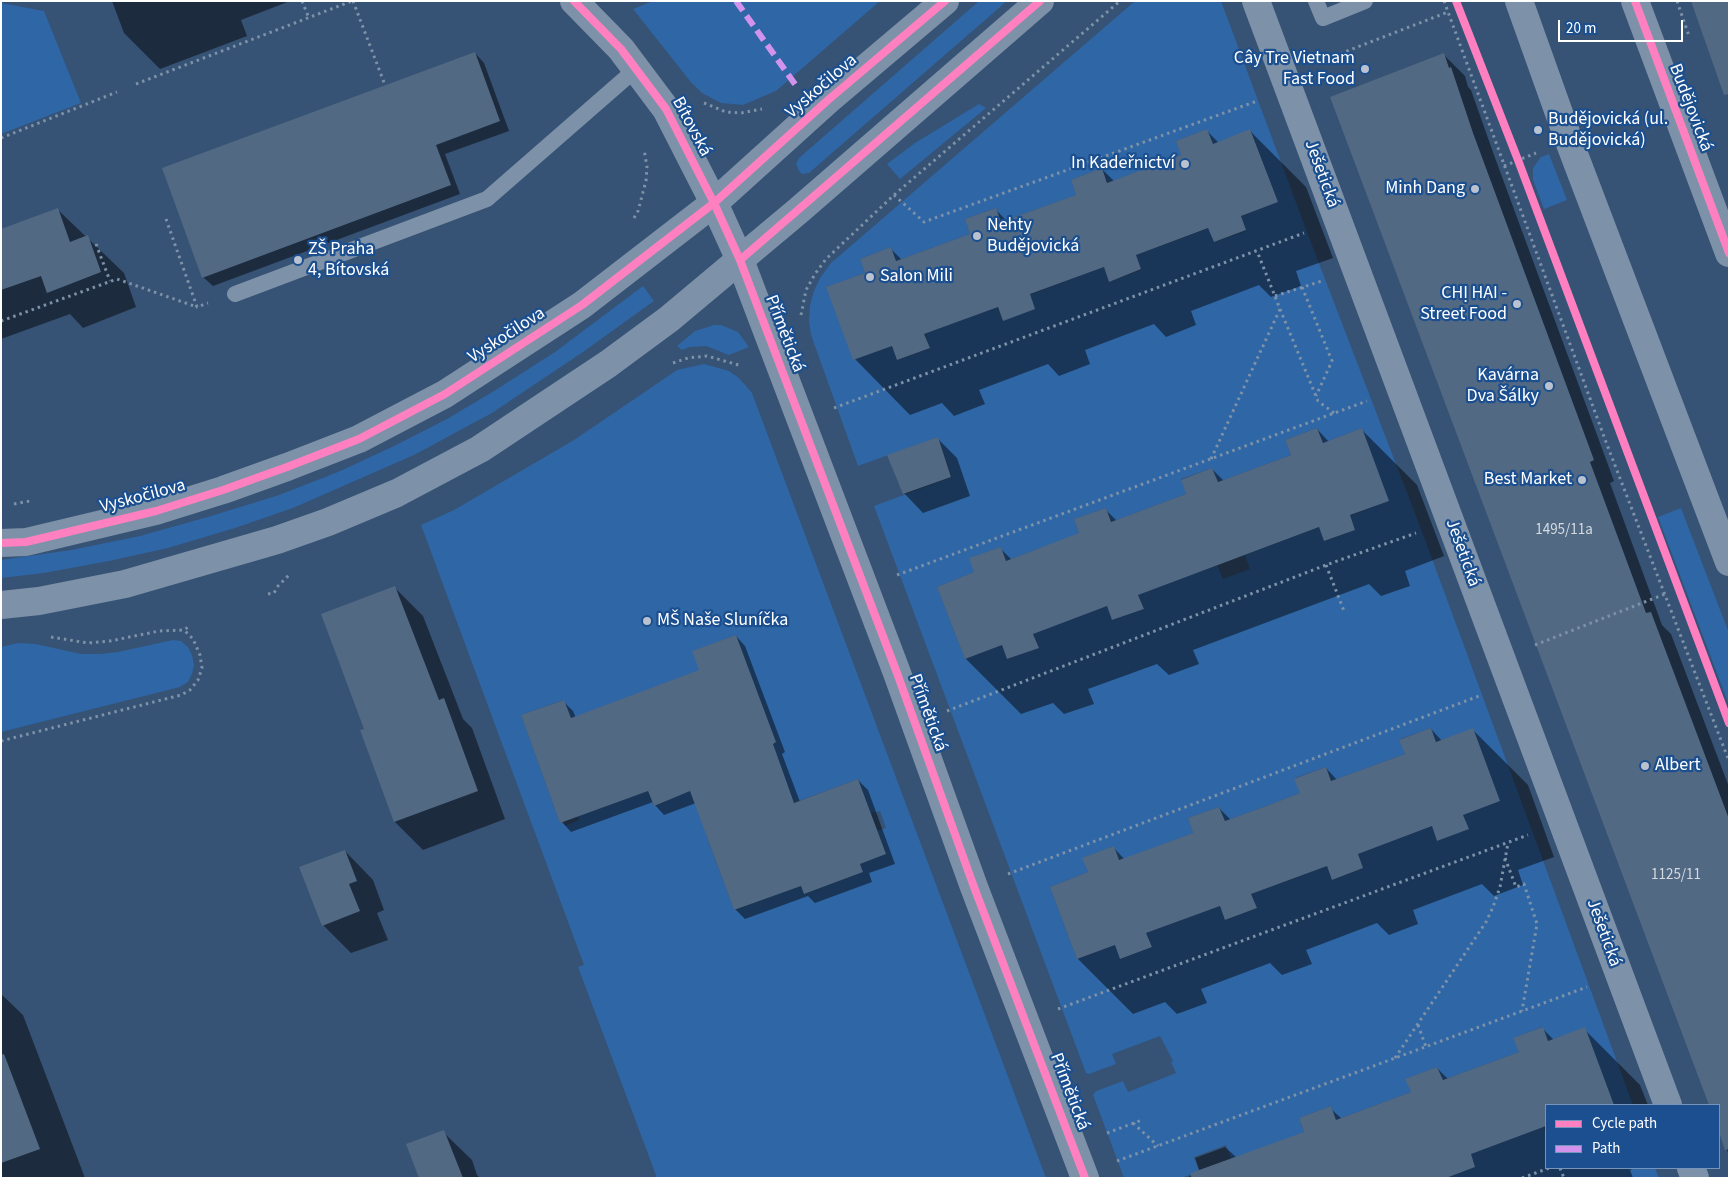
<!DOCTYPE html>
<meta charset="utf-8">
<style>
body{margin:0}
#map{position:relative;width:1730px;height:1179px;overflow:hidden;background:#365274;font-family:"Source Sans 3",sans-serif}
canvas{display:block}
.frame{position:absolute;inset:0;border:2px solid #fff;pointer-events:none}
.legend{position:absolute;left:1545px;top:1104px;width:175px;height:65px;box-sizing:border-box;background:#1b4f8f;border:1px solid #7695bc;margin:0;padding:6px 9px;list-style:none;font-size:15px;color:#fff}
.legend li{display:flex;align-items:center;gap:10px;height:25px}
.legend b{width:25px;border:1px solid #7695bc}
.scale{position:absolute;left:1558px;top:20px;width:125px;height:22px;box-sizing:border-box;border:2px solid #fff;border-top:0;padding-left:6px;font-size:15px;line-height:18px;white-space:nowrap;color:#fff;-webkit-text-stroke:4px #1b4f8f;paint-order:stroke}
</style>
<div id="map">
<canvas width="1730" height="1179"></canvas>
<div class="frame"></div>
<ul class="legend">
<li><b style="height:6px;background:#ff80c0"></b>Cycle path</li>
<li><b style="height:6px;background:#d193ec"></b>Path</li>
</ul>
<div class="scale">20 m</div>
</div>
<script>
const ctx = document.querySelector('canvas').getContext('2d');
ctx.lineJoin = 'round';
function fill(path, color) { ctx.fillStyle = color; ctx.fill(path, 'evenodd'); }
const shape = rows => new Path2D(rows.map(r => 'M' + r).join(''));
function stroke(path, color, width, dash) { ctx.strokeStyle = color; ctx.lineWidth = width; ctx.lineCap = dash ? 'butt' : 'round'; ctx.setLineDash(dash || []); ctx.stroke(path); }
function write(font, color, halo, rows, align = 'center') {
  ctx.font = font + ' "Source Sans 3",sans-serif'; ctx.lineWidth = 4.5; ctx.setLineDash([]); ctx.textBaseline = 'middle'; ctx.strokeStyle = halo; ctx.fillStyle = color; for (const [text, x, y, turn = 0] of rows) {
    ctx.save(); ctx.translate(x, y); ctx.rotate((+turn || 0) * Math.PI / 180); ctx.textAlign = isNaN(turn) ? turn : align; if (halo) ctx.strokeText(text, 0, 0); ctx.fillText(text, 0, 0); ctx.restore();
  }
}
const green = shape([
 [653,1,880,1,776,91,743,105,721,103,702,93,690,81,633,9],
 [979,1,1007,1,809,173,802,174,799,171,796,164,799,158],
 [1135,1,1221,1,1307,232,1424,537,1633,1105,1598,1105,1612,1100,1585,1028,1548,1041,1542,1027,1514,1038,1519,1052,1443,1080,1437,1067,1406,1079,1411,1092,1336,1120,1331,1106,1299,1118,1304,1133,1231,1159,1226,1145,1194,1157,1199,1171,1182,1178,1124,1178,1093,1095,1096,1091,1123,1081,1128,1092,1176,1073,1171,1062,1173,1061,1160,1036,1112,1054,1116,1064,1089,1074,1086,1073,874,506,952,477,938,437,858,466,811,335,809,321,810,305,814,291,820,278,831,263],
 [1207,129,1213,144,1251,130,1278,202,1241,216,1246,231,1215,242,1209,228,1136,255,1141,270,1109,282,1104,267,1029,295,1003,321,997,307,924,334,930,348,898,360,892,346,827,287,865,273,860,259,891,247,896,261,970,234,965,219,996,208,1001,222,1076,195,1071,180,1102,168,1108,183,1181,155,1176,141],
 [1317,428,1323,443,1362,428,1388,501,1350,516,1355,530,1325,541,1319,527,1245,555,1250,569,1223,579,1217,565,1138,594,1144,609,1113,620,1107,606,1071,619,1079,533,1074,519,1106,508,1111,522,1186,494,1181,479,1212,468,1218,482,1291,455,1285,440],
 [1001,547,1006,561,1043,547,1033,633,1039,647,1008,659,1002,645,965,659,937,587,974,572,970,558],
 [1431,728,1436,742,1473,729,1463,815,1468,829,1437,841,1432,826,1358,854,1363,868,1333,880,1327,866,1251,894,1257,908,1226,920,1220,906,1146,933,1152,947,1121,959,1115,945,1077,959,1050,887,1088,872,1083,858,1114,846,1119,861,1193,833,1188,818,1219,807,1225,821,1261,808,1300,793,1295,778,1326,767,1331,781,1405,754,1400,739],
 [1,3,44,11,81,103,1,134],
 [979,104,986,108,900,179,887,164,915,143],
 [1549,154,1567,200,1544,209,1533,180,1533,168,1541,157],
 [643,286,654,301,583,352,492,413,414,455,293,508,235,528,168,548,109,561,44,573,1,578,1,560,71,550,140,536,211,516,279,495,338,472,394,446,447,419,494,391,555,352],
 [714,325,721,325,738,332,749,347,729,355,706,346,689,347,682,350,677,346,695,331],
 [704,364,729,371,739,378,752,393,1046,1178,657,1178,578,967,584,965,421,525,454,510,574,440,677,370],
 [736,635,776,742,773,744,775,749,661,786,667,801,654,806,648,792,650,790,578,816,579,820,565,826,563,822,560,823,521,715,563,700,572,720,700,671,693,651],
 [858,779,871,813,880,811,886,828,877,831,886,854,860,864,863,872,805,894,801,886,734,910,706,835],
 [1681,508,1729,633,1729,705,1658,517],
 [173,640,181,641,188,647,192,655,194,665,192,674,188,682,180,687,1,732,1,647,18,643,36,644,81,654,100,654,118,652],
 [1543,1126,1546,1134,1546,1168,1655,1168,1659,1178,1446,1178,1475,1167,1470,1153]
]);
const shadow = shape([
 [112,1,290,1,241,20,247,36,160,69,124,33],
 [475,53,484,63,509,131,445,154,460,194,213,286,203,277],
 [1444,55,1465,76,1468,87,1471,90,1494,155,1614,481,1610,483,1662,625,1671,634,1729,787,1729,1155,1719,1128,1719,1105,1710,1105,1332,97],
 [1207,131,1219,143,1250,131,1306,187,1333,258,1296,271,1301,286,1271,297,1259,285,1191,311,1196,325,1166,337,1154,324,1085,350,1090,364,1059,376,1048,364,979,390,985,404,954,416,942,403,910,415,855,359,867,274,891,249,902,260,971,235,996,210,1007,221,1078,195,1102,169,1114,181,1183,155],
 [57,209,124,273,136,307,83,328,70,314,1,339,1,230],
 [1317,429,1329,442,1361,429,1417,485,1444,556,1405,571,1410,586,1381,596,1369,584,1193,650,1199,664,1169,675,1157,664,1088,689,1094,704,1064,714,1053,703,1021,714,966,659,975,573,1000,548,1012,560,1081,534,1105,509,1117,521,1188,494,1212,469,1224,481,1292,455],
 [938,439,957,458,970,496,923,513,904,493],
 [395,588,423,616,463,719,472,728,505,819,423,850,395,822,365,729],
 [736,636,745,646,785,752,782,754,800,802,858,780,868,790,895,864,869,873,872,882,815,903,808,896,745,919,735,909,696,803,664,815,655,805,653,802,571,832,562,822,523,716,563,701,573,711,576,718,701,671],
 [1431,729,1442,741,1473,730,1528,785,1554,857,1518,870,1523,885,1494,896,1482,884,1413,910,1418,924,1389,935,1377,923,1306,950,1312,964,1282,975,1270,963,1201,989,1207,1003,1177,1014,1165,1002,1133,1014,1078,959,1089,873,1114,848,1125,860,1194,834,1219,808,1231,820,1302,794,1326,768,1337,780,1406,754],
 [345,851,373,880,384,910,377,913,388,940,351,953,323,925],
 [1,994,23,1015,85,1178,1,1178],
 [1542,1028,1554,1040,1584,1029,1640,1085,1648,1105,1546,1105,1546,1168,1635,1168,1630,1170,1633,1178,1186,1178,1200,1172,1195,1158,1225,1147,1237,1158,1305,1133,1330,1108,1342,1119,1413,1093,1437,1068,1449,1080,1520,1053],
 [443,1132,472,1160,477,1175,480,1178,420,1178]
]);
const building = shape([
 [1691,1,1729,1,1729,94,1724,95],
 [475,52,500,121,436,145,451,185,202,278,162,168],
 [1444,53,1449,68,1451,67,1473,133,1594,460,1590,462,1646,613,1651,612,1729,819,1729,1149,1725,1150,1719,1132,1719,1105,1709,1105,1330,97],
 [1207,129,1213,144,1250,129,1278,202,1241,216,1246,230,1214,242,1208,228,1136,255,1141,269,1109,282,1104,267,1030,294,1035,309,1003,321,998,307,924,334,930,348,897,360,892,346,853,360,826,287,865,273,860,259,891,247,896,261,970,234,965,219,996,208,1001,222,1076,195,1071,180,1102,168,1107,183,1181,155,1176,141],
 [58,208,70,242,88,235,101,272,47,293,41,276,1,290,1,229],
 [1317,428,1323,443,1362,428,1389,501,1350,515,1355,530,1324,541,1319,527,1138,595,1144,609,1112,620,1107,606,1033,634,1039,648,1007,659,1002,645,965,659,937,587,974,572,969,558,1001,547,1006,561,1079,533,1074,519,1106,508,1111,522,1186,494,1181,480,1212,468,1218,482,1291,455,1285,440],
 [938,437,951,477,903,494,887,455],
 [395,586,439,700,444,698,478,791,394,822,360,730,364,729,321,614],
 [736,635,776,742,773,744,794,803,858,779,886,854,860,864,863,872,804,894,801,886,734,910,690,791,654,806,648,791,560,823,521,715,564,700,571,718,699,670,692,651],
 [1431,728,1436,742,1473,728,1500,801,1463,815,1469,829,1437,841,1432,826,1358,854,1363,868,1332,880,1327,866,1251,894,1257,908,1225,920,1220,906,1146,933,1152,947,1120,959,1115,945,1077,959,1050,887,1088,872,1082,858,1114,846,1119,860,1155,847,1193,833,1188,818,1219,807,1225,821,1261,808,1300,793,1294,779,1326,767,1331,781,1405,754,1399,740],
 [345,850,357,881,349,884,360,911,322,926,299,867],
 [1543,1027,1548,1041,1585,1027,1614,1105,1546,1105,1546,1126,1471,1154,1475,1167,1446,1178,1191,1178,1191,1173,1304,1132,1299,1118,1331,1106,1336,1120,1411,1092,1405,1079,1437,1067,1443,1080,1519,1052,1513,1038],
 [4,1054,40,1149,1,1163,1,1055],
 [444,1130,463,1178,419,1178,406,1144]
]);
const path = shape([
 [302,1,309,18],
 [353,1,385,85],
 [1444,1,1606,442,1729,761],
 [1677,1,1689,36],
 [1316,63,1448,12],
 [136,84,352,1],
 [704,103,726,112,741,113,762,109],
 [1,138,117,92],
 [1504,166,1536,153],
 [894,195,924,222,1257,101],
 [634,218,638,211,646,181,647,167,644,149],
 [166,219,197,307,208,303],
 [96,244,110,281],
 [1302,287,1332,361,1316,396],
 [1275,296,1322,281],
 [1280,309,1318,401,1334,413],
 [801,315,806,290,815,274,826,259,894,195,1120,1],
 [1,321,117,279,197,307],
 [673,363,688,358,707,356,742,366],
 [834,408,1304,233],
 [1211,459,1280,309,1257,251],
 [14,504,30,501],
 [1326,565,1344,611],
 [897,575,1367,401],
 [268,594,274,593,278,586,289,575],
 [51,637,88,643,110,641,159,631,184,630,188,627],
 [1535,645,1665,594],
 [947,711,1326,565,1416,533],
 [1,741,181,695,190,690,198,680,202,668,200,655,193,639,184,630],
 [1505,858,1516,887,1524,884,1537,924,1522,1011],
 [1008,874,1479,696],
 [1058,1009,1528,835],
 [1418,1025,1426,1047],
 [1395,1058,1486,922,1493,907,1500,887,1508,843],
 [1133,1123,1158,1146],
 [1107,1133,1142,1120],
 [1117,1161,1587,987],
 [1560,1168,1564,1178],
 [1522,1178,1549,1168]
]);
const service = shape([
 [1316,1,1323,18,1365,1],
 [235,294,487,199,636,69]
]);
const minor = shape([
 [574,1,621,49,666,109,714,203,740,260,897,673,974,887,1085,1178],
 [1256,1,1668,1105],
 [1691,1168,1695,1178]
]);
const tertiary = shape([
 [1519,1,1569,141,1729,562],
 [1635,1,1729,253],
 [1,543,26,542,156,511,223,490,287,467,359,439,445,394,582,305,714,203,828,100,945,1],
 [1,605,39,601,125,584,277,540,328,522,397,493,480,449,608,364,669,319,798,211,1040,1]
]);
const quiet = shape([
 [736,1,797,87]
]);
const cycleway = shape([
 [574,1,621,49,666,109,714,203,740,260,897,673,974,887,1085,1178],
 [1456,1,1518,160,1729,723],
 [1635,1,1729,253],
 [740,260,1040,1],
 [1,543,26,542,156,511,223,490,287,467,359,439,445,394,582,305,714,203,828,100,945,1]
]);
const markers = [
 [1365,69,5,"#b9c2ce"],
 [1538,130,5,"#b9c2ce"],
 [1185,164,5,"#b9c2ce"],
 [1475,189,5,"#b9c2ce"],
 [977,236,5,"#b9c2ce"],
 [298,260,5,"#b9c2ce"],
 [870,277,5,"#b9c2ce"],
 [1517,304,5,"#b9c2ce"],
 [1549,386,5,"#b9c2ce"],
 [1582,480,5,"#b9c2ce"],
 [647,621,5,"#b9c2ce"],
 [1645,766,5,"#b9c2ce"]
];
const numberNames = [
 ["1495/11a",1564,531],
 ["1125/11",1676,876]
];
const poiNames = [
 ["Cây Tre Vietnam",1355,59],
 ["Fast Food",1355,80],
 ["Budějovická (ul.",1548,120,"left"],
 ["Budějovická)",1548,141,"left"],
 ["In Kadeřnictví",1175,164],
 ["Minh Dang",1465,189],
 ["Nehty",987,226,"left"],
 ["Budějovická",987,247,"left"],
 ["ZŠ Praha",308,250,"left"],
 ["4, Bítovská",308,271,"left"],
 ["Salon Mili",880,277,"left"],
 ["CHỊ HAI -",1507,294],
 ["Street Food",1507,315],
 ["Kavárna",1539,376],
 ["Dva Šálky",1539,397],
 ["Best Market",1572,480],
 ["MŠ Naše Sluníčka",657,621,"left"],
 ["Albert",1655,766,"left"]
];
const streetNames = [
 ["Vyskočilova",822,87,-41],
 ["Budějovická",1690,108,69],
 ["Bítovská",691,127,62],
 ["Ješetická",1321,174,70],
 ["Přímětická",784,334,69],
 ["Vyskočilova",507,336,-33],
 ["Vyskočilova",143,497,-15],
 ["Ješetická",1462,553,70],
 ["Přímětická",927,713,70],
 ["Ješetická",1603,933,70],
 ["Přímětická",1069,1092,69]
];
fill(green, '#2f66a5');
fill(shadow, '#0007');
fill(building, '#526984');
stroke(path, '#7d92a8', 3, [2.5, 4]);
stroke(service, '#7d92a8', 16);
stroke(minor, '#7d92a8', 28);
stroke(tertiary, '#7d92a8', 28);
stroke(quiet, '#d193ec', 6, [12, 6]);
stroke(cycleway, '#ff80c0', 8);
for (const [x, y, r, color] of markers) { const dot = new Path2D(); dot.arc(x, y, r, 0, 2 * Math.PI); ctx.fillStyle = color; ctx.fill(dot); stroke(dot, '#1b4f8f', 2); }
write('15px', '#d4dae0', null, numberNames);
write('18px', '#fff', '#1b4f8f', poiNames, 'right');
write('18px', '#fff', '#1b4f8f', streetNames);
</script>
